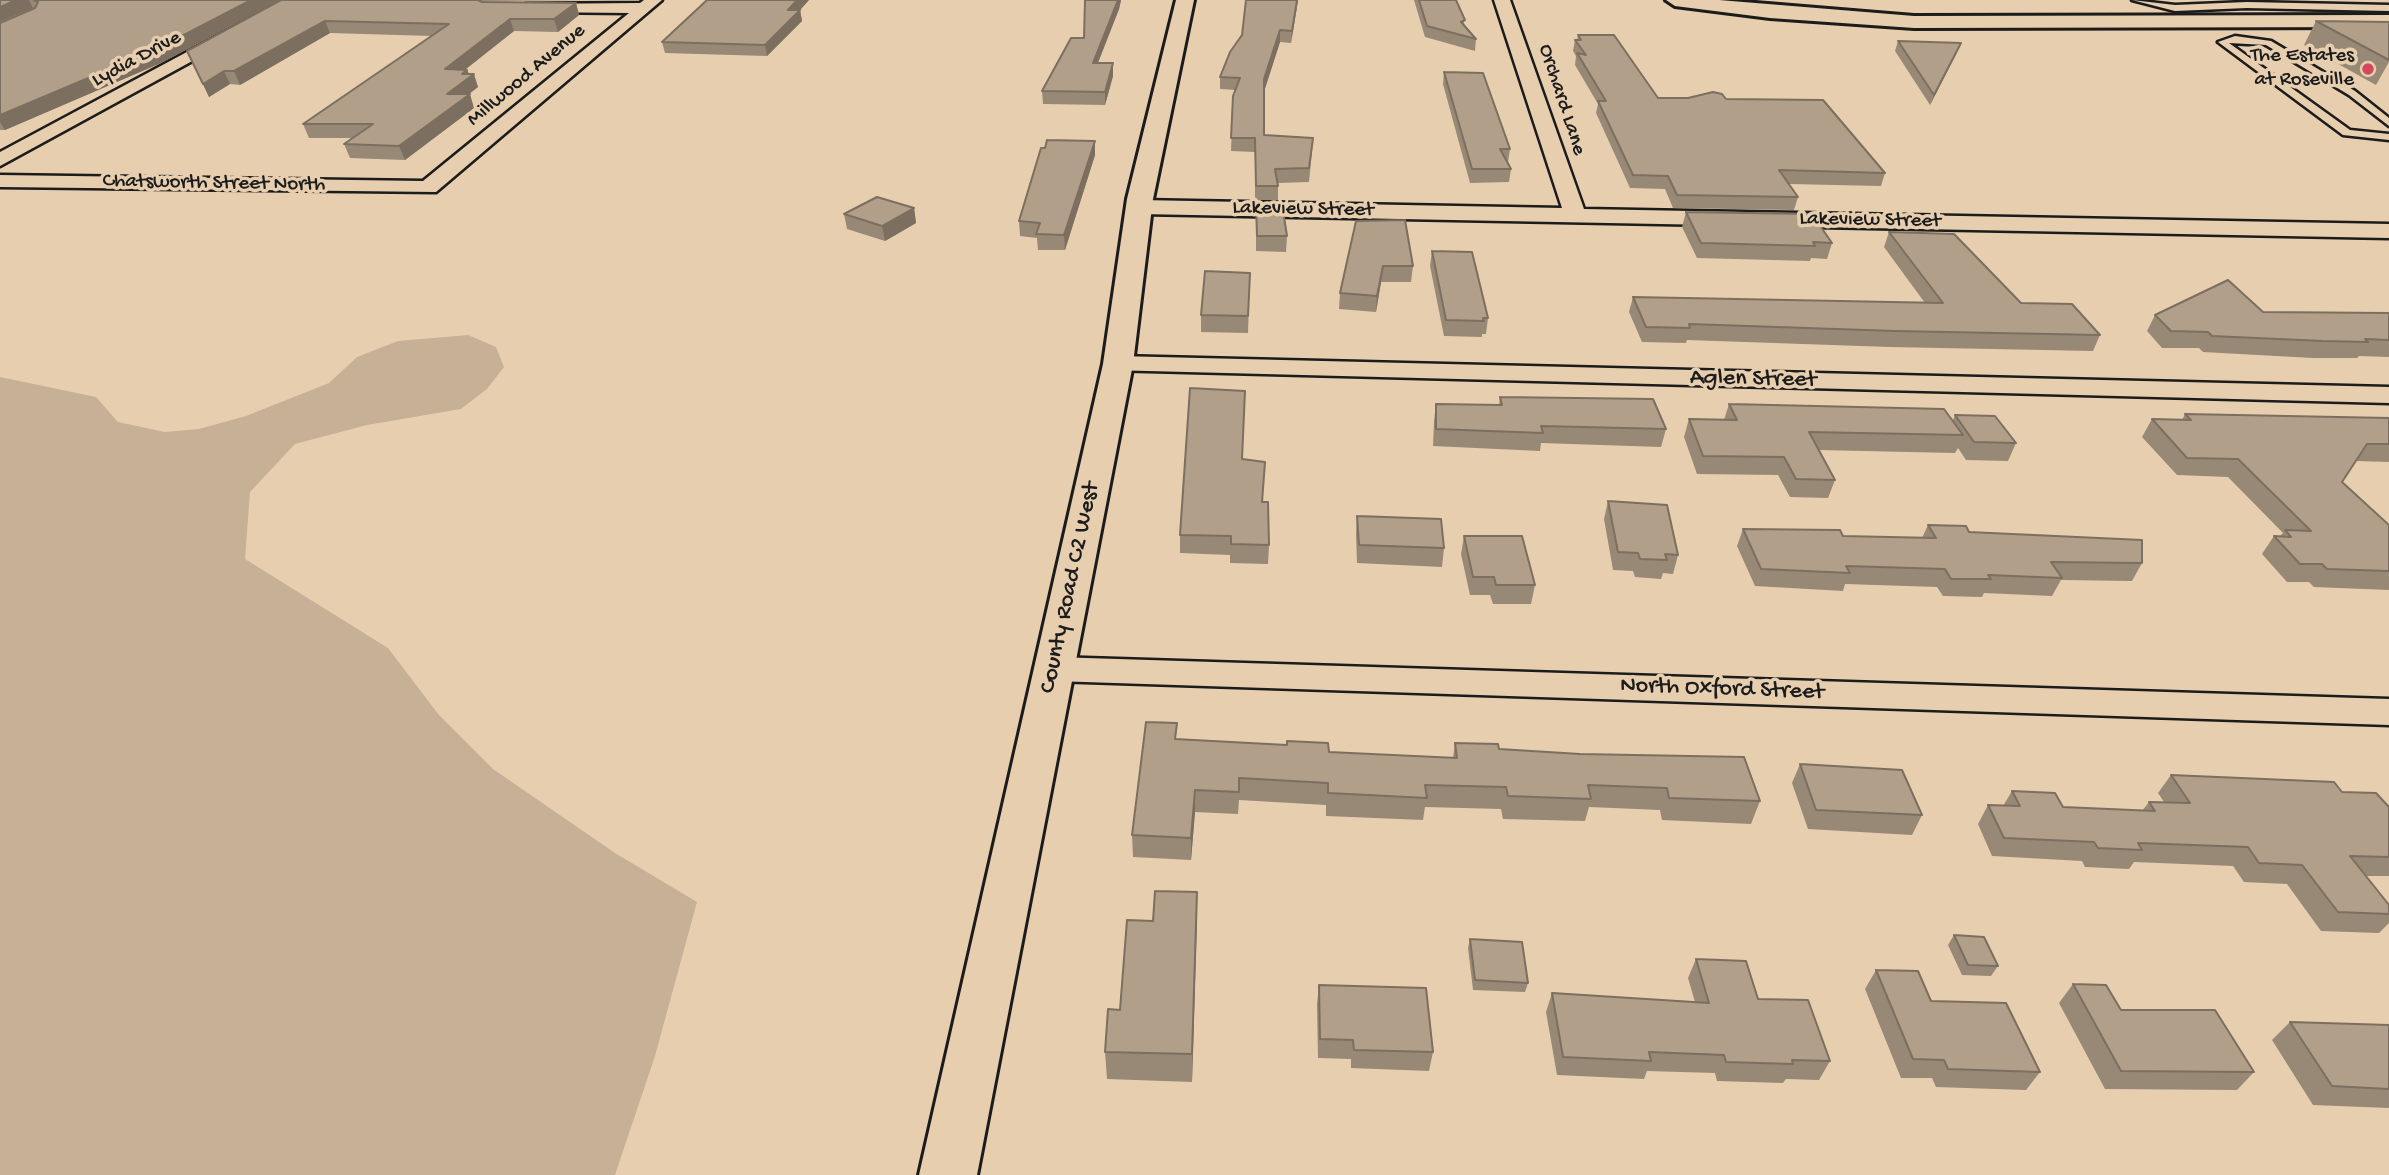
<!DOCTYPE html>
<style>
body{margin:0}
canvas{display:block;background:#e7ceaf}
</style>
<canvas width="2389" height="1175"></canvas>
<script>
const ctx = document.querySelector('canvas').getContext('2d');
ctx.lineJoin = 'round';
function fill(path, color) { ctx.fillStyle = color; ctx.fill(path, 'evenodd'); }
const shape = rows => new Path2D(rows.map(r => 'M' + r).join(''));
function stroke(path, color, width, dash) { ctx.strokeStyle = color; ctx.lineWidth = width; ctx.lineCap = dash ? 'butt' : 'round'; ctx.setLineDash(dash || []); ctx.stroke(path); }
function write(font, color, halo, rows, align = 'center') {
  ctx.font = font + ' "Gochi Hand",sans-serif'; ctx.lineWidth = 7; ctx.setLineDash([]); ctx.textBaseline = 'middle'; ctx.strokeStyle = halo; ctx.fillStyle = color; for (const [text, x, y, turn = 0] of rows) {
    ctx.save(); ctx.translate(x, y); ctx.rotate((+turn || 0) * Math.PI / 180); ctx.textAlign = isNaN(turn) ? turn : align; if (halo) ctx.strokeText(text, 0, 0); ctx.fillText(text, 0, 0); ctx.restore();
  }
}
const green = shape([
 [468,335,496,347,504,367,487,389,461,409,367,425,295,444,250,492,245,559,388,648,439,715,493,769,615,853,697,902,655,1056,615,1175,0,1175,0,377,96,397,118,422,165,432,199,429,246,416,329,383,357,357,398,341]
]);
const service = shape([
 [2132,0,2175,5,2247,2,2389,5,2389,11,2247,8,2175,11,2132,0],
 [2235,36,2271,41,2355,91,2389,118,2389,126,2349,95,2266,45,2229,43,2350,130,2389,134,2389,140,2343,135,2218,42,2235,36]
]);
const minor = shape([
 [284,0,304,0,0,166,0,152,284,0],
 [644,0,662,0,436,192,0,187,0,175,423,181,629,13,531,12,525,10,525,4,640,3,644,0],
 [1494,0,1510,0,1584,209,2389,224,2389,238,1140,214,1129,207,1140,200,1562,208,1494,0],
 [1118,356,2389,387,2389,403,1109,370,1105,364,1109,358,1118,356],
 [1054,657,2389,699,2389,725,1054,681,1041,678,1036,669,1041,660,1054,657]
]);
const tertiary = shape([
 [1176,0,1194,0,1153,199,1133,364,977,1175,919,1175,1103,364,1127,199,1176,0],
 [1666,0,1719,0,1914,16,2389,15,2389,27,1914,28,1770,18,1675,6,1666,0]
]);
const wall = shape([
 [0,0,279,0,161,63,5,130,0,130,0,23,34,8,33,8,0,22],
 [281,0,599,0,481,1,576,3,579,15,558,32,514,31,465,70,467,70,469,74,478,87,469,94,474,108,405,160,350,158,344,144,353,138,309,138,303,124,432,36,330,33,240,85,230,84,209,97,187,51],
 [707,0,809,0,800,10,802,21,767,56,665,53,662,42],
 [1085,0,1121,0,1119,9,1098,63,1113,76,1105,105,1043,104,1042,91,1084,38],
 [1246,0,1298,0,1291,43,1280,42,1264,90,1264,135,1313,138,1312,151,1309,182,1278,183,1278,200,1255,200,1255,152,1231,151,1233,96,1236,90,1220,89,1220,77,1242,35],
 [1414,0,1456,0,1465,26,1476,39,1475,51,1425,37],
 [2316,21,2389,22,2389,62,2376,85,2304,45],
 [1578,35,1658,98,1726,99,1885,173,1881,186,1789,184,1798,197,1794,210,1673,208,1665,189,1630,188,1596,113,1598,104,1575,65,1576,56,1573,51,1575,40,1577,40],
 [1898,41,1961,43,1957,52,1930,105,1895,51],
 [1444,72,1510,149,1508,162,1511,169,1509,182,1470,183,1443,84],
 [1095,141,1095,155,1065,250,1038,250,1037,238,1020,236,1019,221,1045,148],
 [1256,204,1287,236,1286,252,1256,251],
 [914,208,916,223,885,241,847,229,844,214],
 [1686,212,1832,243,1827,259,1811,258,1810,261,1697,258,1682,227],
 [1356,221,1413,266,1411,282,1381,282,1376,312,1339,309,1340,293],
 [1889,232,2021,303,2100,335,2093,351,1890,347,1687,340,1686,343,1642,342,1629,312,1633,297,1925,303,1884,247],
 [1432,251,1488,318,1486,334,1482,334,1482,337,1444,336,1430,266],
 [1250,273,1248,333,1201,332,1201,315],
 [2263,312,2389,313,2389,357,2359,356,2357,358,2313,358,2203,352,2199,348,2162,348,2147,331,2155,315],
 [1500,397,1666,429,1661,447,1541,443,1540,451,1433,446,1434,421,1436,404,1499,405],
 [1729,404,1953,420,1955,415,2016,443,2008,461,1966,460,1958,448,1955,453,1818,450,1835,480,1828,498,1790,497,1778,475,1697,474,1684,437,1689,419,1724,420],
 [2185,414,2389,418,2389,462,2356,461,2342,482,2389,525,2389,590,2314,587,2309,582,2287,582,2262,554,2274,536,2280,536,2283,533,2228,477,2177,475,2142,437,2152,419,2182,420],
 [1242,459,1263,502,1269,545,1268,564,1230,563,1230,555,1180,553,1180,535],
 [1608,501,1678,555,1673,574,1663,573,1661,579,1635,577,1633,571,1613,570,1604,519],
 [1357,516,1444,548,1442,567,1357,563,1356,534],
 [1928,525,1969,532,2142,563,2132,581,2061,580,2052,596,1984,593,1982,597,1943,596,1937,587,1845,584,1843,591,1755,586,1737,546,1743,529,1843,536,1922,538],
 [1464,536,1535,585,1531,604,1493,604,1490,595,1470,595,1461,554],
 [1177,740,1329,752,1453,758,1455,743,1499,749,1760,801,1751,824,1662,820,1660,810,1589,807,1585,821,1503,819,1501,809,1425,807,1423,820,1326,816,1326,805,1239,800,1238,814,1195,812,1191,860,1133,857,1132,835],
 [1800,764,1922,815,1912,835,1808,829,1792,783],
 [2171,775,2342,792,2389,807,2389,876,2365,876,2389,914,2389,923,2379,933,2321,931,2287,884,2244,882,2233,866,2134,862,2129,869,2085,867,2082,861,1992,856,1978,824,1988,805,2003,806,2012,791,2063,807,2142,811,2149,802,2164,802,2158,793],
 [1197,892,1192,1082,1107,1079,1105,1052,1153,921],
 [1954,935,1998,966,1991,976,1962,975,1948,945],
 [1470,939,1528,983,1525,992,1473,990,1468,948],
 [1696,959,1758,999,1830,1061,1819,1080,1786,1079,1783,1083,1717,1081,1715,1073,1647,1071,1644,1079,1557,1075,1546,1012,1552,993,1695,1002,1688,978],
 [1876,970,1931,1001,2040,1072,2026,1090,1936,1087,1932,1078,1901,1078,1865,989],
 [2073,984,2121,1010,2254,1072,2237,1090,2105,1089,2059,1003],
 [1319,985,1433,1052,1429,1071,1351,1068,1351,1059,1318,1058,1317,1004],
 [2290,1022,2389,1025,2389,1108,2313,1105,2272,1040]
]);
const shadedWall = shape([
 [16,0,29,0,33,8,0,22,0,7],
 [251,0,279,0,161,63,5,130,0,122,0,115],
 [797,0,809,0,800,10,802,21,767,56,765,45,788,10],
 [1118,0,1121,0,1119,9,1093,75,1093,63],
 [1297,0,1298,0,1291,43,1292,31],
 [576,3,579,15,558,32,554,19],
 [510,19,514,31,449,82,445,69],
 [325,21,330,33,240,85,234,71],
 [1280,30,1280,42,1264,92,1264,79],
 [1961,43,1957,52,1930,105,1934,95],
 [1113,63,1113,76,1105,105,1105,92],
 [467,70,470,77,474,74,478,87,452,107,447,94,462,74],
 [224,71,230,84,209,97,203,84],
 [470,94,474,108,405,160,399,146],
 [1095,141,1095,155,1065,250,1064,235],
 [914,208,916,223,885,241,882,226],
 [1383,266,1381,282,1376,312,1377,296],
 [1195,790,1195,812,1191,860,1191,838],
 [1197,892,1197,920,1192,1082,1192,1054]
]);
const building = shape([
 [0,0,16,0,0,7,0,0],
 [34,0,251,0,155,50,0,115,0,23,35,8,38,2,34,0],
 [281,0,478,0,482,2,576,3,554,19,510,19,445,69,467,70,462,74,474,74,447,94,470,94,399,146,344,144,373,124,303,124,449,24,325,21,234,71,224,71,203,84,187,51,281,0],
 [707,0,797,0,788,10,800,10,765,45,662,42,707,0],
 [1085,0,1118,0,1093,63,1113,63,1105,92,1042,91,1071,38,1084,38,1085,0],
 [1246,0,1297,0,1292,31,1280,30,1264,79,1264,135,1313,138,1309,168,1275,169,1278,186,1256,186,1255,138,1231,138,1233,96,1240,78,1220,77,1230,52,1242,35,1246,0],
 [1419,0,1456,0,1465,20,1461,22,1476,39,1427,26,1419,0],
 [2316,21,2389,22,2389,60,2316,21],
 [1578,35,1614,35,1658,98,1688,98,1713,92,1722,94,1726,99,1823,100,1885,173,1779,170,1798,197,1677,195,1668,176,1633,175,1598,101,1606,101,1577,53,1586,55,1575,40,1581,40,1578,35],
 [1898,41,1961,43,1934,95,1898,41],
 [1444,72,1483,73,1510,149,1500,149,1511,169,1472,169,1444,72],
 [1047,140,1095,141,1064,235,1036,234,1040,223,1019,221,1041,148,1045,148,1047,140],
 [877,197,914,208,882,226,844,214,877,197],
 [1256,204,1282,204,1287,236,1257,236,1256,204],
 [1686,212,1812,214,1832,243,1813,242,1815,246,1701,243,1686,212],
 [1405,220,1413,266,1383,266,1377,296,1340,293,1356,221,1405,220],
 [1889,232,1954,234,2021,303,2072,304,2100,335,1895,331,1689,324,1690,328,1646,327,1633,297,1943,303,1889,232],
 [1432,251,1472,252,1488,318,1483,318,1484,321,1446,320,1432,251],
 [1205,271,1250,273,1248,316,1201,315,1205,271],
 [2228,280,2263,312,2389,313,2389,340,2365,339,2368,342,2323,341,2212,336,2208,332,2171,331,2155,315,2228,280],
 [1190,388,1245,391,1242,459,1265,462,1262,502,1268,502,1269,545,1231,544,1231,536,1180,535,1190,388],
 [1500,397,1653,399,1666,429,1541,426,1543,433,1436,429,1436,404,1502,405,1500,397],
 [1729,404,1944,409,1963,435,1809,432,1835,480,1796,479,1784,457,1703,456,1689,419,1737,420,1729,404],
 [2185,414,2389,418,2389,444,2367,444,2342,482,2389,525,2389,571,2327,569,2322,564,2300,564,2274,536,2291,537,2285,530,2311,531,2238,459,2187,458,2152,419,2191,420,2185,414],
 [1955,415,1995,416,2016,443,1974,442,1955,415],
 [1608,501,1667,505,1678,555,1665,554,1667,560,1640,559,1638,553,1618,552,1608,501],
 [1357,516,1441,519,1444,548,1359,545,1357,516],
 [1928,525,1966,526,1969,532,2142,540,2142,563,2051,562,2062,578,1988,575,1991,579,1951,579,1945,569,1846,566,1850,573,1761,569,1743,529,1840,530,1843,536,1936,538,1928,525],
 [1464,536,1522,536,1535,585,1496,585,1494,577,1473,577,1464,536],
 [1146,722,1177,723,1175,739,1287,745,1287,741,1328,743,1329,752,1457,758,1455,743,1498,744,1499,749,1580,754,1744,757,1760,801,1669,798,1667,788,1588,785,1591,799,1508,796,1506,787,1425,785,1427,798,1328,793,1328,783,1239,778,1239,792,1195,790,1191,838,1132,835,1146,722],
 [1800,764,1902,770,1922,815,1816,810,1800,764],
 [2171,775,2334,782,2342,792,2376,793,2389,807,2389,857,2350,856,2389,905,2389,914,2338,912,2302,865,2259,863,2248,847,2138,843,2142,850,2098,848,2094,842,2004,838,1988,805,2020,806,2012,791,2055,793,2063,807,2155,811,2149,802,2190,803,2171,775],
 [1155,891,1197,892,1192,1054,1105,1052,1108,1009,1120,1010,1127,920,1153,921,1155,891],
 [1954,935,1984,937,1998,966,1968,965,1954,935],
 [1470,939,1522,942,1528,983,1475,980,1470,939],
 [1696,959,1746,961,1758,999,1808,1000,1830,1061,1792,1060,1793,1064,1726,1062,1724,1055,1649,1052,1651,1061,1563,1057,1552,993,1709,1003,1696,959],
 [1876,970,1918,971,1931,1001,2006,1003,2040,1072,1948,1069,1944,1060,1913,1059,1876,970],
 [2073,984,2106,985,2121,1010,2215,1010,2254,1072,2121,1071,2073,984],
 [1319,985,1426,988,1433,1052,1354,1050,1353,1040,1320,1039,1319,985],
 [2290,1022,2389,1025,2389,1089,2332,1086,2290,1022]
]);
const markers = [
 [2368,69,7,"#d1495b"]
];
const farPoinames = [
 ["The Estates",2354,57],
 ["at Roseville",2354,81]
];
const farStreetnames = [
 ["Lydia Drive",137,60,-28],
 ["Millwood Avenue",527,76,-40],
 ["Orchard Lane",1561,100,72],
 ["Chatsworth Street North",214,184,1],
 ["Lakeview Street",1303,210,1],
 ["Lakeview Street",1870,221,1]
];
const streetNames = [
 ["Aglen Street",1753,380,1],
 ["County Road C2 West",1071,588,-78],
 ["North Oxford Street",1722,690,2]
];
fill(green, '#c6b197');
stroke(service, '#1c1c1c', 5);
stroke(minor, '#1c1c1c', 5);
stroke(tertiary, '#1c1c1c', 6);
fill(service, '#e7ceaf');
fill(minor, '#e7ceaf');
fill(tertiary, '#e7ceaf');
fill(wall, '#988976');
fill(shadedWall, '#7c6f60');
fill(building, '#b19f89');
stroke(building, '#7c6f60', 2);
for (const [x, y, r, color] of markers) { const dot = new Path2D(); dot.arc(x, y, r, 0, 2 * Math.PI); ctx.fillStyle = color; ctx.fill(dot); stroke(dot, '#e7ceaf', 2.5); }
write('21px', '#1c1c1c', '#e7ceaf', farPoinames, 'right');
write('21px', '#1c1c1c', '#e7ceaf', farStreetnames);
write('24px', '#1c1c1c', '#e7ceaf', streetNames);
</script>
